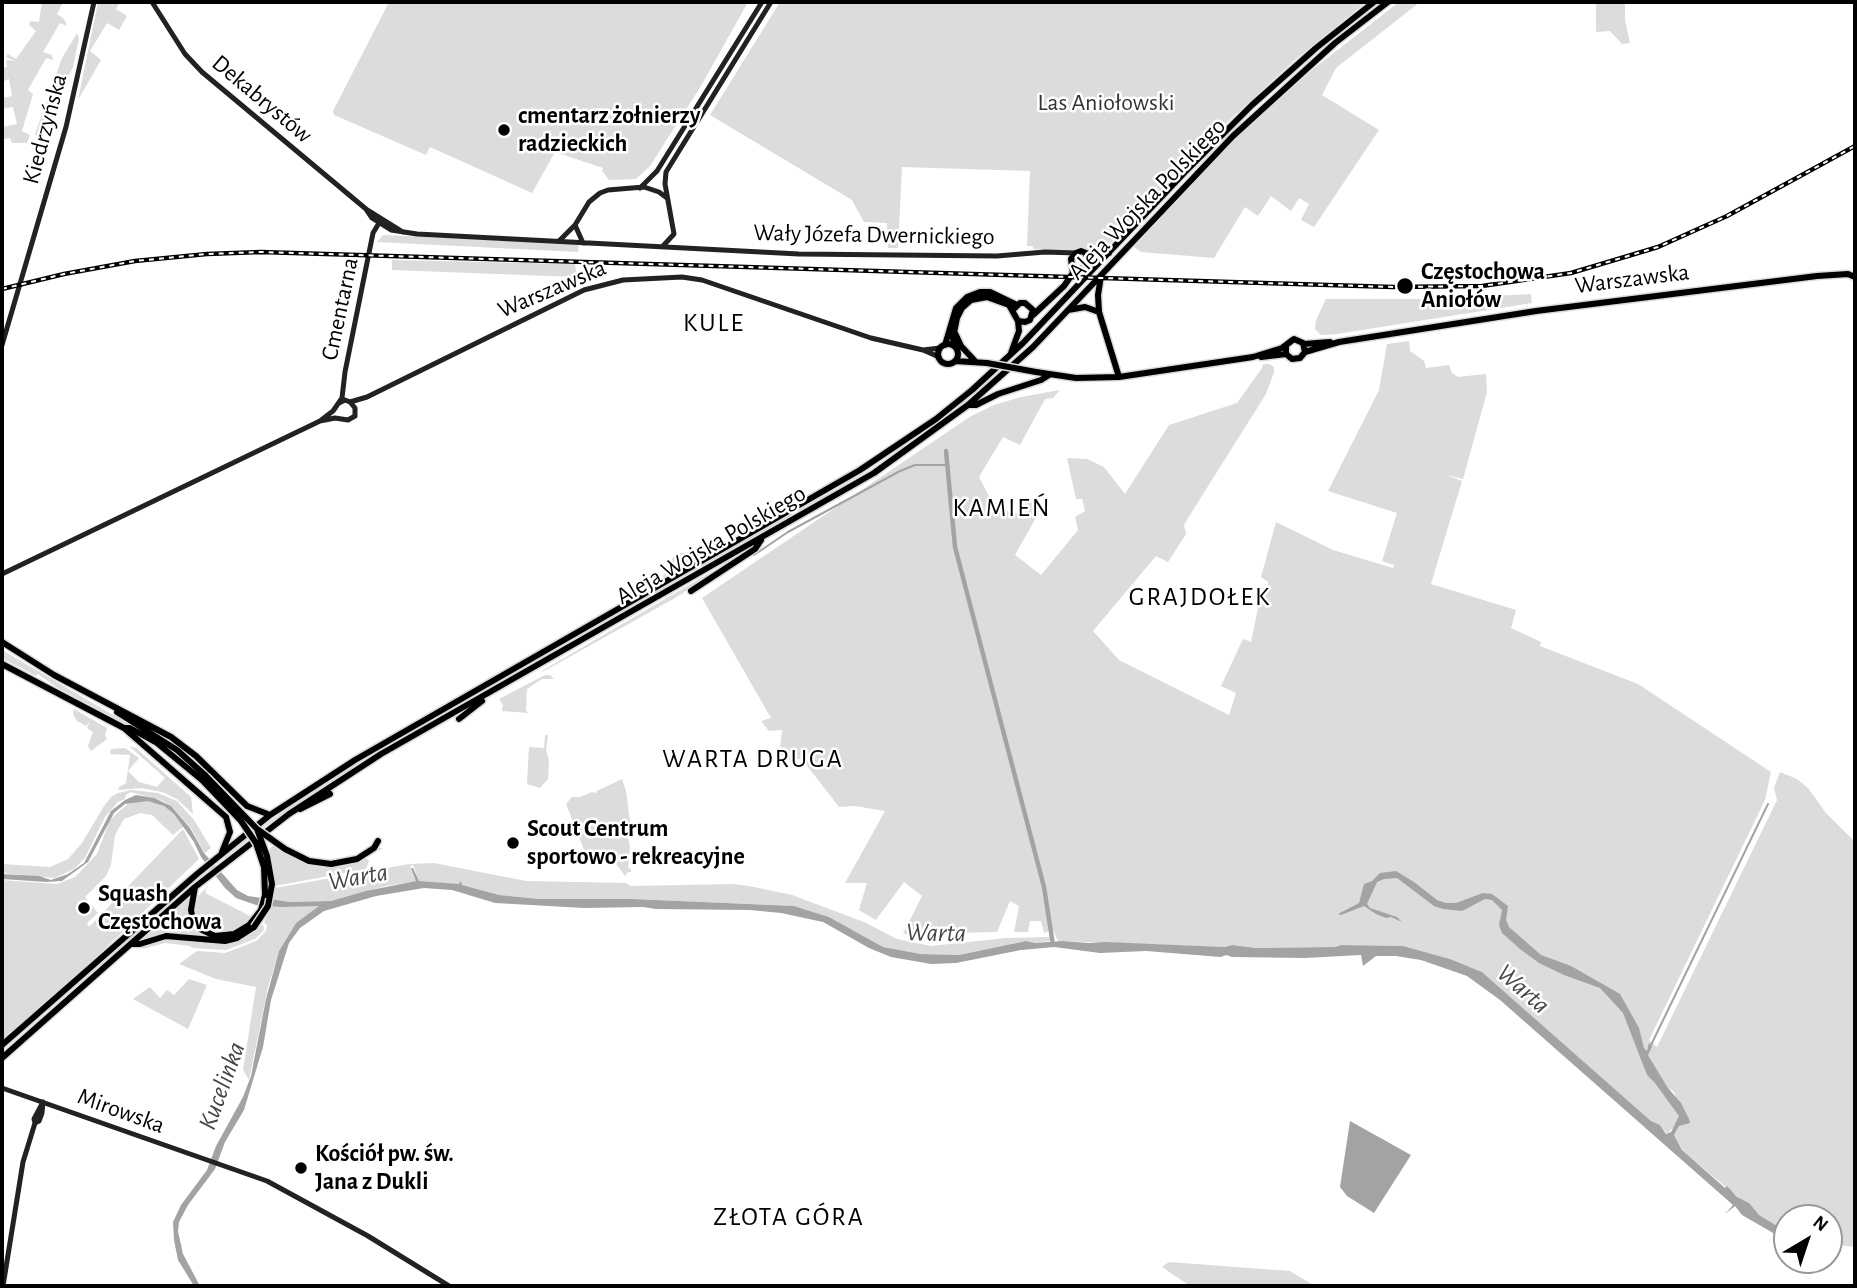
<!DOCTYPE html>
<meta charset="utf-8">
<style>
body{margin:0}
#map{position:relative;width:1857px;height:1288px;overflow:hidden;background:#fff;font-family:"Alegreya Sans",sans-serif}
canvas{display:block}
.frame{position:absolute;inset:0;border:4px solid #000;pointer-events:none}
.north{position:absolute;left:1773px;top:1204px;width:70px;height:70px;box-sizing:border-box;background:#fff;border:2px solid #999;border-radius:50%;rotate:39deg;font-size:19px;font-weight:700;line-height:28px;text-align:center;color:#000}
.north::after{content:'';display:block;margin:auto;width:24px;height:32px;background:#000;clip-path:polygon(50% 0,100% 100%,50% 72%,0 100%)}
</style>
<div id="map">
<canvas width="1857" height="1288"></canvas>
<div class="frame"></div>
<div class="north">N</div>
</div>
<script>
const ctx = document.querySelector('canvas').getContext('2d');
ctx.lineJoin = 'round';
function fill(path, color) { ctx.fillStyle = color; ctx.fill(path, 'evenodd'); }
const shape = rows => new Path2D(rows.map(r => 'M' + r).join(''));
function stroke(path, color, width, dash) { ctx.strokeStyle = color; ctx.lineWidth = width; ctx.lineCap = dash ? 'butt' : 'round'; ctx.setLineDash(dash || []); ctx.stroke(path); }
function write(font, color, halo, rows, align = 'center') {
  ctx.font = font + ' "Alegreya Sans",sans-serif'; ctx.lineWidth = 5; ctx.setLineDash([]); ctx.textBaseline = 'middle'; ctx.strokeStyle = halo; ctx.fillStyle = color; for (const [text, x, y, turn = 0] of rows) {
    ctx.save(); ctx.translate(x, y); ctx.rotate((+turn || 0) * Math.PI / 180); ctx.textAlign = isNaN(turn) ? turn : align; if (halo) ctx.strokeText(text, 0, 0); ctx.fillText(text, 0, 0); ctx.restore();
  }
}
const green = shape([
 [42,2,63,2,57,14,64,19,67,26,60,23,43,52,52,55,53,60,46,58,28,90,33,94,22,131,30,135,27,143,12,143,10,138,3,139,2,142,2,127,17,124,13,107,2,109,2,98,12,96,9,79,2,82,2,68,7,67,6,60,15,61,6,57,8,54,16,59,36,31,29,25,30,21,39,22],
 [98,2,120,2,116,9,127,16,119,30,107,23,90,51,101,60,78,100],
 [389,2,748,2,701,86,650,166,636,179,609,180,602,171,603,168,555,152,532,193,430,147,426,155,334,115,333,111],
 [780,2,1366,2,1296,59,1214,134,1110,244,1094,253,1034,249,1032,246,1027,246,1030,171,902,167,898,248,888,248,887,223,864,222,852,200,710,115],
 [1399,2,1420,2,1336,68,1322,95,1379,130,1314,227,1301,220,1309,204,1299,198,1291,211,1271,196,1258,216,1245,207,1214,258,1141,252,1134,247,1229,145,1270,107,1317,66],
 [1596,2,1625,2,1625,20,1630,43,1622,44,1610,31,1596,32],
 [77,33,79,38,73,67,37,137,35,134,62,58],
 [383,235,579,244,578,252,377,242],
 [392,260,575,264,577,277,392,270],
 [1531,294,1532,303,1337,334,1321,335,1315,329,1316,320,1326,299,1432,299],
 [1409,341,1410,351,1424,361,1426,368,1449,365,1452,373,1458,377,1486,374,1487,392,1463,479,1447,475,1462,481,1431,584,1516,610,1511,628,1541,642,1540,646,1638,684,1771,772,1765,800,1649,1040,1657,1047,1777,800,1774,788,1780,772,1797,779,1808,788,1826,813,1855,842,1855,1247,1829,1244,1829,1218,1787,1218,1787,1232,1784,1231,1759,1215,1684,1152,1674,1135,1679,1126,1685,1123,1674,1092,1668,1088,1648,1055,1652,1047,1645,1051,1649,1071,1682,1118,1667,1134,1660,1125,1651,1121,1482,972,1450,959,1403,946,1341,945,1335,947,1256,948,1232,945,1225,947,1058,941,1053,930,1044,933,1041,921,1030,921,1028,932,1014,932,1019,906,1010,901,997,932,903,934,922,896,904,882,876,920,859,910,867,883,845,883,885,811,855,806,839,807,802,759,779,760,782,730,769,731,761,721,771,718,702,598,971,416,994,405,1021,397,1060,390,1053,398,1045,399,1020,445,1003,437,979,477,989,496,1005,511,1020,514,1027,500,1042,507,1015,555,1041,575,1078,530,1075,517,1085,511,1082,499,1076,499,1067,458,1087,459,1104,467,1125,494,1169,425,1237,403,1262,368,1263,364,1269,364,1274,367,1274,372,1266,394,1188,518,1184,525,1186,534,1168,562,1156,556,1093,631,1119,660,1229,715,1236,693,1221,686,1243,639,1251,642,1262,588,1268,587,1268,582,1261,577,1276,522,1333,550,1393,568,1394,565,1382,561,1397,513,1328,491,1379,390,1387,344],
 [733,539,682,568,662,578,675,554,701,550],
 [754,547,675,598,546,670,540,672],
 [635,603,637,605,619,616,361,762,264,827,225,858,224,856,285,810,369,756],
 [2,650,171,749,190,763,225,799,189,764,163,744,56,687,38,674,36,676,2,658],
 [545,675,550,675,554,679,542,679,527,689,526,710,528,713,502,711,503,705,499,699],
 [74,709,107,728,105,735,107,739,91,751,88,746,93,732,87,728,90,722,86,726,77,721,73,714],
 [545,735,548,735,546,751,549,760,548,779,540,788,527,784,529,747,544,748],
 [129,746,136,748,191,797,193,814,177,799,162,792,142,788,119,790,118,788,126,783,130,755,110,754,111,749,125,748,139,758,128,771,139,782,157,787,165,778],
 [622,779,626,791,631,829,627,834,630,846,628,868,631,869,631,872,628,872,625,876,614,861,588,860,566,804,572,797,580,797,592,792,596,793,597,791],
 [131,790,158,793,177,801,194,820,211,848,205,853,204,852,191,828,172,807,163,801,131,792,126,795,125,799,118,802,105,817,85,858,74,869,55,878,2,873,2,864,50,867,68,859,82,843,104,806,111,797,118,793],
 [140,801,152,801,164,806,174,814,183,827,173,835,152,815,140,813,124,819,115,835,111,865,106,876,85,897,98,913,87,923,89,927,183,829,199,859,95,958,2,1040,2,880,57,884,75,877,97,854,110,820,116,814,128,804],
 [274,845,305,862,332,866,353,863,377,848,383,848,366,858,369,861,366,869,275,886,268,850],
 [434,863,526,881,626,883,631,886,733,884,749,886,792,895,864,922,897,939,931,946,1006,938,1050,937,1051,939,1050,941,1035,943,1026,941,959,955,921,954,883,947,829,917,794,906,632,899,539,899,499,895,462,885,419,881,413,865,410,866,417,881,386,886,331,901,290,902,274,900,275,888,409,864],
 [209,885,205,891,207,894,252,917,238,929,225,933,216,934,204,929,196,919,195,906,199,895],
 [193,894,188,910,190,921,201,934,207,937,165,934,138,943],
 [314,905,319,906,296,923,279,951,268,987,249,1080,243,1070,256,987,216,979,179,964,197,951,225,953,256,941,266,931,267,926,264,922,272,906],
 [263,924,264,930,255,939,226,950,192,948,190,946,165,943,143,949,141,946,168,938,227,944,254,932],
 [189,979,207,985,188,1029,133,999,150,987,160,998,167,990,174,995],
 [1169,1262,1290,1271,1315,1286,1190,1286,1162,1267]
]);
const water = shape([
 [136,795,154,798,171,806,190,828,204,853,237,890,248,896,290,902,331,901,366,891,416,881,411,868,413,868,419,881,459,884,461,881,462,885,499,895,539,899,632,899,794,906,829,917,883,947,921,954,959,955,1026,941,1035,943,1062,941,1089,943,1105,942,1225,947,1232,945,1256,948,1335,947,1341,945,1403,946,1450,959,1482,972,1651,1121,1660,1125,1666,1134,1671,1132,1679,1116,1655,1083,1647,1075,1623,1013,1600,988,1564,975,1539,963,1520,949,1502,933,1499,925,1502,910,1492,900,1485,899,1462,911,1443,909,1434,906,1397,878,1384,879,1377,882,1367,904,1370,908,1397,917,1402,922,1391,917,1386,918,1376,914,1364,906,1341,915,1338,914,1359,903,1364,884,1372,881,1380,873,1396,871,1414,882,1437,900,1446,903,1456,903,1483,893,1492,894,1508,906,1506,920,1509,927,1541,955,1571,966,1620,994,1639,1028,1644,1048,1647,1051,1649,1043,1652,1047,1648,1055,1668,1088,1681,1103,1689,1119,1690,1123,1679,1126,1674,1135,1682,1150,1725,1188,1727,1186,1737,1197,1749,1203,1759,1215,1787,1232,1787,1241,1742,1215,1735,1206,1725,1214,1733,1205,1500,1000,1467,976,1421,960,1396,956,1376,956,1363,966,1361,955,1305,958,1232,957,1226,955,1221,957,1146,951,1100,953,1054,947,1021,950,956,963,931,964,891,957,869,948,823,922,781,913,750,910,656,909,643,907,584,908,495,903,452,890,424,888,376,896,324,911,300,928,289,943,271,1000,263,1047,244,1110,225,1142,215,1169,188,1205,179,1222,178,1231,183,1254,200,1286,194,1286,178,1260,174,1240,173,1222,181,1205,207,1170,216,1146,243,1097,251,1076,266,999,279,951,296,923,319,906,280,907,256,905,236,898,225,888,201,857,194,842,174,814,164,806,148,801,125,804,114,813,88,862,62,881,46,882,2,879,2,874,39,876,51,880,68,874,84,863,111,811,125,800],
 [1350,1121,1411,1155,1374,1213,1347,1196,1340,1187]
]);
const stream = shape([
 [754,555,788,532,900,471,915,465,947,465],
 [1651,1045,1768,804]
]);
const canal = shape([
 [946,451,955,547,1044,887,1053,945]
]);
const secondary = shape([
 [152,2,185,54,202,72,366,209,403,232],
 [640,188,657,171,762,2],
 [366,209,372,218,391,230,417,234,799,254,997,256,1045,252,1076,253],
 [575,225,583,243],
 [559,241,575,225,589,202,600,193,608,190,644,187,659,192,667,198],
 [663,246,674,234,665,184,666,172,771,2],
 [2,345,66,127,94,2],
 [923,350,940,348],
 [350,402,367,397,584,290,623,280,682,277,702,280,871,338,923,350,939,357],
 [339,403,345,400,350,402,355,408,355,416],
 [320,421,335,418,348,420,355,416],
 [2,574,320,421,333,411,342,398,345,372,373,233,379,223,385,221],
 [2,1088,267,1181,368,1236,449,1286],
 [35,1123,39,1121,42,1113,43,1102],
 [3,1286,23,1162,35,1123,34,1119,43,1102]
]);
const primary = shape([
 [1073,273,1071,259,1076,253,1081,251,1091,255,1109,253],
 [1101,276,1098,295,1099,312,1119,377],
 [1015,308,1020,303,1025,303,1033,310,1030,320,1025,322,1018,321],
 [1068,310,1085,307,1099,312],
 [1033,315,1064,286,1073,273,1086,266,1088,260,1086,254],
 [955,333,961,346,975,361],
 [1304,344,1330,342],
 '938 354a10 10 0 1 1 20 0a10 10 0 1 1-20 0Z',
 [945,345,956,308,967,297,980,292,990,292,1017,305],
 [954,346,953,338,957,318,962,308,971,300,987,297,1009,305,1018,321,1019,331,1011,353],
 [1305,352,1339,342,1536,311,1817,276,1848,274,1855,277],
 [1261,357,1286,354],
 [955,361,987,363],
 [1036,372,1076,378,1119,377,1253,357,1282,348,1294,339,1303,343,1305,352,1300,358,1292,359,1286,354,1286,346],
 [968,405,976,405,998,394,1041,380,1049,375],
 [691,591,755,549,761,540],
 [2,642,54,675,171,737,196,756,247,806,270,815],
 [2,664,124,728,226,817],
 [117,712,177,750,206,776],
 [459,719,482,701],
 [124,728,130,728,157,743,202,780],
 [300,809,330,794],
 [222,852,230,832,226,817],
 [331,864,357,859,374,848,378,841],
 [195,887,191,910,193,920,200,929,215,936,234,934,249,925,261,910,265,895],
 [131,944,140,944,166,936,225,941,237,938,254,927],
 [2,1045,197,874,270,815,355,760,860,470,936,419,972,390,1023,343,1185,172,1252,105,1316,48,1374,2],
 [2,1058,195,887,289,814,381,754,874,473,968,405,1033,347,1233,136,1335,43,1388,2]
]);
const rail = shape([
 [2,289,64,274,135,261,207,254,261,252,1393,287,1482,286,1571,273,1658,247,1727,216,1855,146]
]);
const primaryBridge = shape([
 [987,363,1036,372],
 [206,776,257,829,285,849,309,861,331,864],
 [202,780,241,821,256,843,264,867,265,895],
 [254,927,268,906,272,884,267,856,257,829]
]);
const markers = [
 [504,130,7,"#000"],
 [1405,286,9,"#000"],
 [513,843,7,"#000"],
 [84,908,7,"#000"],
 [301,1168,7,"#000"]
];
const streetNames = [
 ["Dekabrystów",262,99,40],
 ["Kiedrzyńska",45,129,-75],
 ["Aleja Wojska Polskiego",1147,199,-46],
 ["Wały Józefa Dwernickiego",874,235,1],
 ["Warszawska",1632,279,-7],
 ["Warszawska",552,289,-23],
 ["Cmentarna",340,309,-78],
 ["Aleja Wojska Polskiego",711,545,-30],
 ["Mirowska",121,1111,20]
];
const parkNames = [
 ["Las Aniołowski",1106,103]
];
const poiNames = [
 ["cmentarz żołnierzy",518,116],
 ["radzieckich",518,144],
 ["Częstochowa",1421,272],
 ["Aniołów",1421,300],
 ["Scout Centrum",527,829],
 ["sportowo - rekreacyjne",527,857],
 ["Squash",98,894],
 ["Częstochowa",98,922],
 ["Kościół pw. św.",315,1154],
 ["Jana z Dukli",315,1182]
];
const neighbourhoodNames = [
 ["KULE",714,323],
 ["KAMIEŃ",1002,508],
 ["GRAJDOŁEK",1200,597],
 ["WARTA DRUGA",753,759],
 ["ZŁOTA GÓRA",789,1217]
];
const waterNames = [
 ["Warta",358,877,-10],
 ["Warta",936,933,1],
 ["Warta",1523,989,41],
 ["Kucelinka",222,1086,-70]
];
fill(green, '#dcdcdc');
fill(water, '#a3a3a3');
stroke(stream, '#a3a3a3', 2);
stroke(canal, '#a3a3a3', 4.5);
stroke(primary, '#dbdbdb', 9);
stroke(secondary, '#222', 5);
stroke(primary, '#000', 6);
stroke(rail, '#000', 4.5);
stroke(rail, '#fff', 2, [5]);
stroke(primaryBridge, '#dbdbdb', 9, []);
stroke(primaryBridge, '#000', 6);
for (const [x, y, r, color] of markers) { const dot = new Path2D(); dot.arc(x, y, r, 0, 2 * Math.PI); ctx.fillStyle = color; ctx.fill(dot); stroke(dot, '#fff', 2.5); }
write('24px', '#000', '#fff', streetNames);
write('24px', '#333', '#fff', parkNames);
write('bold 24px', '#000', '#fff', poiNames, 'left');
ctx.letterSpacing = '2px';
write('26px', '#000', '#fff', neighbourhoodNames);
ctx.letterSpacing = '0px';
write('italic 26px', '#444', '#fff', waterNames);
</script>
